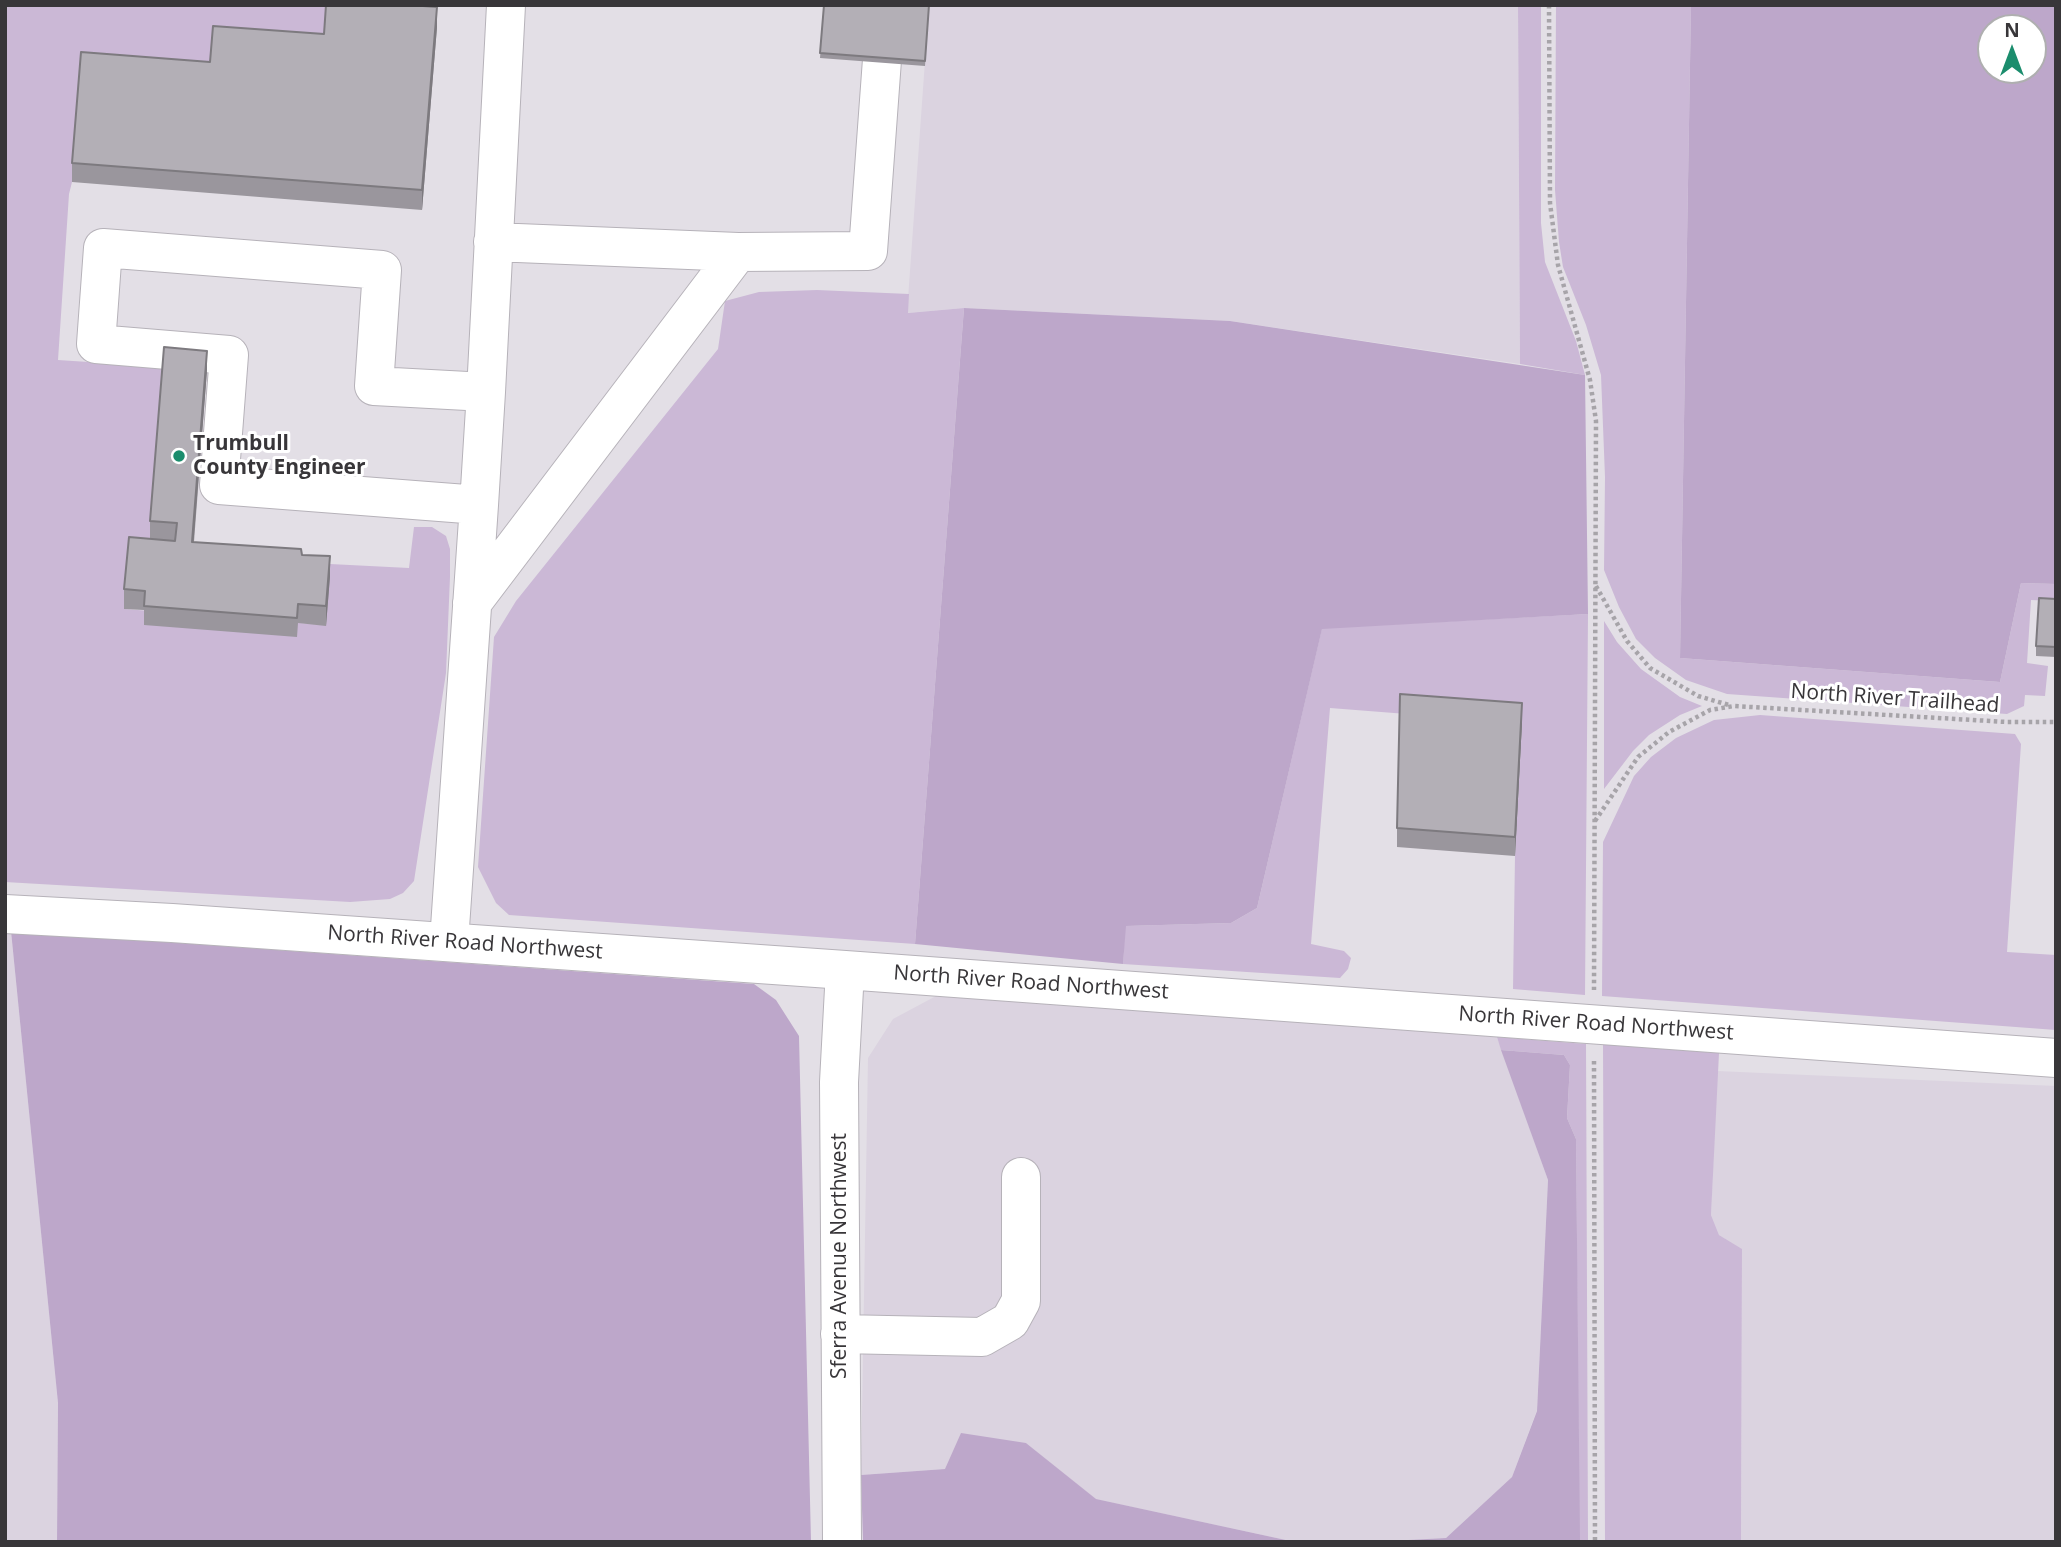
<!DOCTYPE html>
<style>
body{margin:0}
#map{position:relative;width:2061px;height:1547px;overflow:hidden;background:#e3dfe6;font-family:"Open Sans",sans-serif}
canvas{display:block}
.frame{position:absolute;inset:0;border:7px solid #383639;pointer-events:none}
.north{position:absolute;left:1977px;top:14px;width:70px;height:70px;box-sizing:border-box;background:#fff;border:2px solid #afafb0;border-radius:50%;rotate:0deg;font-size:19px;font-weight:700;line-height:28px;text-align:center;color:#383639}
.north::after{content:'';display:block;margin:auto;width:24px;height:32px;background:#1b8d6d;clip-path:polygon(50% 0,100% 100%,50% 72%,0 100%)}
</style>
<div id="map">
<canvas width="2061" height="1547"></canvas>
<div class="frame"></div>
<div class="north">N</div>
</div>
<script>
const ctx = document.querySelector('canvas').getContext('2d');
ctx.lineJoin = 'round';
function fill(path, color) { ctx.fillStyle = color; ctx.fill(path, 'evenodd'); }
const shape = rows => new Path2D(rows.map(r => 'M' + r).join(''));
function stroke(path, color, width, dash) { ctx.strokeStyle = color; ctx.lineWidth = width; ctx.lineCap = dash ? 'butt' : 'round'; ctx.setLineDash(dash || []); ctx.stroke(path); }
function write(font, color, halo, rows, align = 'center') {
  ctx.font = font + ' "Open Sans",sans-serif'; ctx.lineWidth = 6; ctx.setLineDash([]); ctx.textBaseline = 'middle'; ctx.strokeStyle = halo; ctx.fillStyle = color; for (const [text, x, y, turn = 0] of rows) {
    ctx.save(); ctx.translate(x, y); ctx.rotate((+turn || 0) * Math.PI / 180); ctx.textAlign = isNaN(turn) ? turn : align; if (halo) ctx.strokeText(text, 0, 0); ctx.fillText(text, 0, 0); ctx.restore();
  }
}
const built = shape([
 [929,5,1518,5,1520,364,1230,321,964,308,907,313],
 [5,931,11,931,58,1403,57,1542,5,1542],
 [936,996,1497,1037,1548,1180,1537,1410,1512,1477,1446,1538,1370,1542,1295,1542,1095,1499,1026,1443,945,1469,861,1475,868,1058,893,1019],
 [1717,1071,2056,1086,2056,1542,1741,1542,1742,1250,1719,1235,1711,1215]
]);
const green = shape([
 [5,5,360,5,324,54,210,82,81,72,72,182,69,194,58,360,164,367,150,541,125,609,326,625,330,564,409,568,414,527,432,527,446,536,450,549,450,577,446,673,414,881,403,893,390,899,350,902,5,882],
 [1518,5,1541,5,1541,223,1545,262,1576,341,1585,375,1520,364],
 [1556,5,1691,5,1680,658,2000,682,2021,583,2056,584,2056,601,2031,600,2027,663,2048,666,2045,696,2025,695,2024,706,2007,714,1727,694,1686,680,1655,658,1636,639,1619,607,1604,570,1605,477,1601,375,1586,325,1563,267,1559,242,1555,190],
 [817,290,909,294,908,313,964,308,915,944,509,915,496,903,478,867,494,637,516,601,718,349,725,301,759,292],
 [1588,614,1585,995,1513,989,1515,856,1522,723,1330,708,1311,944,1344,951,1351,958,1348,969,1340,978,1123,964,1125,926,1231,923,1257,908,1322,628],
 [1604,621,1617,642,1641,669,1680,697,1702,706,1680,715,1649,735,1633,751,1604,789],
 [1760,715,2015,734,2021,744,2007,952,2056,955,2056,1030,1602,996,1603,842,1634,776,1651,757,1676,738,1714,720],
 [1497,1037,1586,1044,1588,1542,1579,1542,1576,1139,1567,1118,1570,1065,1564,1055,1501,1050],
 [1603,1044,1719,1053,1711,1215,1719,1235,1742,1249,1741,1542,1605,1542]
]);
const forest = shape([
 [1691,5,2056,5,2056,584,2021,583,2000,682,1680,658],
 [1991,28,2033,28,2033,70,1991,70],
 [964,308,1230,321,1585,375,1588,614,1322,629,1257,908,1231,923,1126,926,1123,964,915,944],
 [11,931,754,984,776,1000,799,1036,811,1542,57,1542,58,1403],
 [1501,1050,1564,1055,1570,1065,1567,1118,1576,1139,1580,1542,1370,1542,1446,1538,1512,1477,1537,1411,1548,1180],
 [961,1433,1026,1443,1096,1499,1295,1542,863,1542,861,1475,945,1469]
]);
const path = shape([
 [1549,5,1550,203,1558,265,1590,380,1596,421,1594,990],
 [1596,586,1627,641,1650,668,1698,696,1729,705],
 [1595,821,1638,757,1669,732,1710,710,1734,706,2007,722,2056,722],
 [1594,1061,1595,1542]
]);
const minor = shape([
 [493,242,738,252],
 [479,505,486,392],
 [472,603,738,252,868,251,886,5],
 [5,914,172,923,845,970,2056,1058],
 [449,942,479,505,219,485,229,355,96,344,103,248,382,270,374,386,486,392,506,5],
 [840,1334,982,1337,1010,1321,1021,1301,1021,1177],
 [842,1542,839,1082,845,970]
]);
const wall = shape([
 [824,5,929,5,925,66,820,58],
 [437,27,422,210,72,182,72,163,210,62,324,34],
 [207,370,194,542,302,555,330,576,326,626,298,623,297,637,144,625,144,610,124,609,124,589,150,539,150,521],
 [2056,599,2056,657,2036,656,2036,646],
 [1522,722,1515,856,1397,847,1397,828]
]);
const shadedWall = shape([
 [437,7,437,27,422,210,422,190],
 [207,351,207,370,192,561,192,542],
 [330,556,330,576,326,626,326,606],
 [1522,703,1522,722,1515,856,1515,837]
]);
const building = shape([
 [326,5,409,5,437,7,422,190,72,163,81,52,210,62,213,26,324,34,326,5],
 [824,5,929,5,925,61,820,53,824,5],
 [164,347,207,351,192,542,301,549,302,555,330,556,326,606,298,604,297,618,144,606,145,591,124,589,129,537,175,541,177,523,150,521,164,347],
 [2039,598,2056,599,2056,647,2036,646,2039,598],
 [1400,694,1522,703,1515,837,1397,828,1400,694]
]);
const markers = [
 [179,456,7,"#1b8d6d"]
];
const poiNames = [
 ["Trumbull",193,444],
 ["County Engineer",193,468]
];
const streetNames = [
 ["North River Trailhead",1895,699,4],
 ["North River Road Northwest",465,943,4],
 ["North River Road Northwest",1031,983,4],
 ["North River Road Northwest",1596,1024,4],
 ["Sferra Avenue Northwest",840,1256,-90]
];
fill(built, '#dbd3e0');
fill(green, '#cbb8d6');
fill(forest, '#bda7ca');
stroke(minor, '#b6b2b9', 40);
stroke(path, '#a7a4a9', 4.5, [3.5, 3.5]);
stroke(minor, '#fff', 38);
fill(wall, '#9a969d');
fill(shadedWall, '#7d7a7f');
fill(building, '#b3afb6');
stroke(building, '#7d7a7f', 2);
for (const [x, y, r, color] of markers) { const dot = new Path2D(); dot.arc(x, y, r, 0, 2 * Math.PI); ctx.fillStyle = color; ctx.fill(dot); stroke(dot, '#fff', 2.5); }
write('bold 21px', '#383639', '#fff', poiNames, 'left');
write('21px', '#383639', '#fff', streetNames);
</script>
